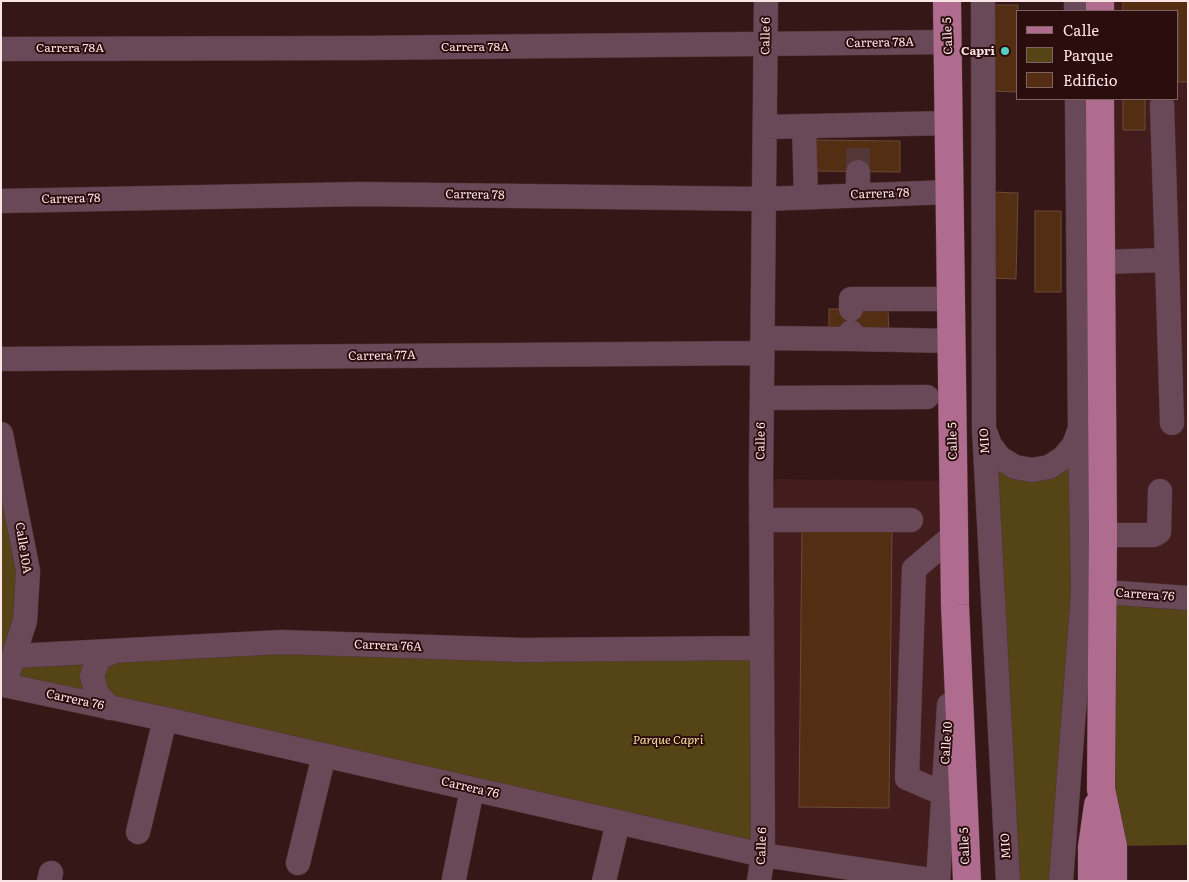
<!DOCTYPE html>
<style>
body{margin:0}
#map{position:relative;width:1189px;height:882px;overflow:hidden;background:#361717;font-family:Literata,serif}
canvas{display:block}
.frame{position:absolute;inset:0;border:2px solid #fbe5e4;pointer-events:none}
.legend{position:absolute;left:1016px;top:10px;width:162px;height:90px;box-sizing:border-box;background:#2b0d0e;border:1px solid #7e6364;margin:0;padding:6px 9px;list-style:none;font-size:15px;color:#fbe5e4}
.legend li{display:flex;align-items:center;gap:10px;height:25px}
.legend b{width:25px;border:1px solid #7e6364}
</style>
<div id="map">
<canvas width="1189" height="882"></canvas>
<div class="frame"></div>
<ul class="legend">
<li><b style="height:6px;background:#b06c8f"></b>Calle</li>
<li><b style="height:14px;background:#554416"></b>Parque</li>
<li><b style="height:14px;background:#542e12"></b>Edificio</li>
</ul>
</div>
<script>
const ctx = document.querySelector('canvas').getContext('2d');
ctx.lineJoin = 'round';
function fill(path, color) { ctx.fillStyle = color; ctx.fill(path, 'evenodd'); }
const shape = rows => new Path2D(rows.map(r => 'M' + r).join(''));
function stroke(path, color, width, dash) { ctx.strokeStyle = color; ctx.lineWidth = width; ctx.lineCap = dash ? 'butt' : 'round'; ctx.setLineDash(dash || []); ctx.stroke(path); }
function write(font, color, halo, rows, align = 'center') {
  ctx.font = font + ' Literata,serif'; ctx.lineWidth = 4; ctx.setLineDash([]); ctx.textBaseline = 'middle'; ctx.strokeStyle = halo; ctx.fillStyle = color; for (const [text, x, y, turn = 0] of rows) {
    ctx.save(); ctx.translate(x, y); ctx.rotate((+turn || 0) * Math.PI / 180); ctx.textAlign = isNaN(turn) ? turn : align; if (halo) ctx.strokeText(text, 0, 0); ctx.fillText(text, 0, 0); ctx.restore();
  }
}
const built = shape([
 [1100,1,1188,1,1188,598,1103,592,1100,99,1178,99,1178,11,1100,11],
 [761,479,953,481,938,881,763,855]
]);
const green = shape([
 [1080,429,1061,881,1008,881,990,445,1032,470],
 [1,434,20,525,15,656,762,648,763,855,1,684],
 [1103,592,1188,598,1188,845,1113,846]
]);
const building = shape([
 [1123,1,1188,1,1188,82,1178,82,1178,11,1123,11,1123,1],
 [993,5,1018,5,1018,92,992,91,993,5],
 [1123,99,1145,99,1145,130,1123,130,1123,99],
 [811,140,900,141,900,172,811,171,811,140],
 [993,192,1018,193,1016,279,991,278,993,192],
 [1035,211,1061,211,1061,292,1035,292,1035,211],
 [829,309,888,309,889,332,829,332,829,309],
 [802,526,892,527,889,808,799,807,802,526]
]);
const minorTunnel = shape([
 [858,172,858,140]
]);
const minor = shape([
 [983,1,984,428,1008,881],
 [1076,1,1076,11],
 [1,49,361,48,948,42],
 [1162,105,1167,260],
 [804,126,806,197],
 [765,127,949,123],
 [858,195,858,172],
 [1,201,360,194,764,199,950,192],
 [1100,262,1167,260,1172,423],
 [851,309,851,299,951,299],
 [851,332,851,339,952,341],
 [763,338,851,339],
 [1,359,762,353],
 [762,398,927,397],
 [1,434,28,571,25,621,9,670],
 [986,434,990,445,1000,458,1015,467,1032,470,1049,467,1063,458,1074,445,1079,431],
 [761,520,911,520],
 [1103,535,1154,535,1159,532,1160,491],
 [1103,592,1188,598],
 [15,656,282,642,522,650,762,648],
 [4,685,165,719,763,855,938,881],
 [110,708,97,694,92,676,99,658,115,651],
 [944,794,907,778,914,569,954,535],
 [138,832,165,719],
 [298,863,324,755],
 [454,879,472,789],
 [49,881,51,873],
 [604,881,618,822],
 [759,881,763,855,761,479,766,1],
 [938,881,949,705],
 [1061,881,1083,592,1080,429,1077,99]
]);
const major = shape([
 [947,1,955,605,967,881],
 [1100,1,1100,11],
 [1100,99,1103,535,1101,789,1113,846,1113,881],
 [1092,881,1092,847,1098,805]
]);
const markers = [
 [1005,51,5,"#55cec5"]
];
const streetNames = [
 ["Calle 6",766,36,-89],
 ["Calle 5",948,36,-92],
 ["Carrera 78A",880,43,-1],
 ["Carrera 78A",475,47],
 ["Carrera 78A",70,48],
 ["Carrera 78",880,194,-2],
 ["Carrera 78",475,195,1],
 ["Carrera 78",71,199,-1],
 ["Carrera 77A",382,356,-1],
 ["Calle 6",761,441,-89],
 ["Calle 5",953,441,-91],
 ["MIO",985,441,-93],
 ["Calle 10A",23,548,81],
 ["Carrera 76",1145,595,4],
 ["Carrera 76A",388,646,2],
 ["Carrera 76",75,700,12],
 ["Calle 10",947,743,-86],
 ["Carrera 76",470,788,13],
 ["Calle 6",762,846,-88],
 ["Calle 5",965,846,-92],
 ["MIO",1006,846,-93]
];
const poiNames = [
 ["Capri",995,51]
];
const parkNames = [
 ["Parque Capri",668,740]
];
fill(built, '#431d1d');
fill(green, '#554416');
fill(building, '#542e12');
stroke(building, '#684b37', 1);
stroke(minorTunnel, '#543636', 24, [24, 12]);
stroke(minor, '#523434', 25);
stroke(major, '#523434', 29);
stroke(minor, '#694858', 24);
stroke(major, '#b06c8f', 28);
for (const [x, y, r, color] of markers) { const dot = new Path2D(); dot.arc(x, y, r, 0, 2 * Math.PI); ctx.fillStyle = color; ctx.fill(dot); stroke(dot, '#2b0d0e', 2); }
write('12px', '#fbe5e4', '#2b0d0e', streetNames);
write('bold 12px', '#fbe5e4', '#2b0d0e', poiNames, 'right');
write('italic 12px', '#f9df9e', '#2b0d0e', parkNames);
</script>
